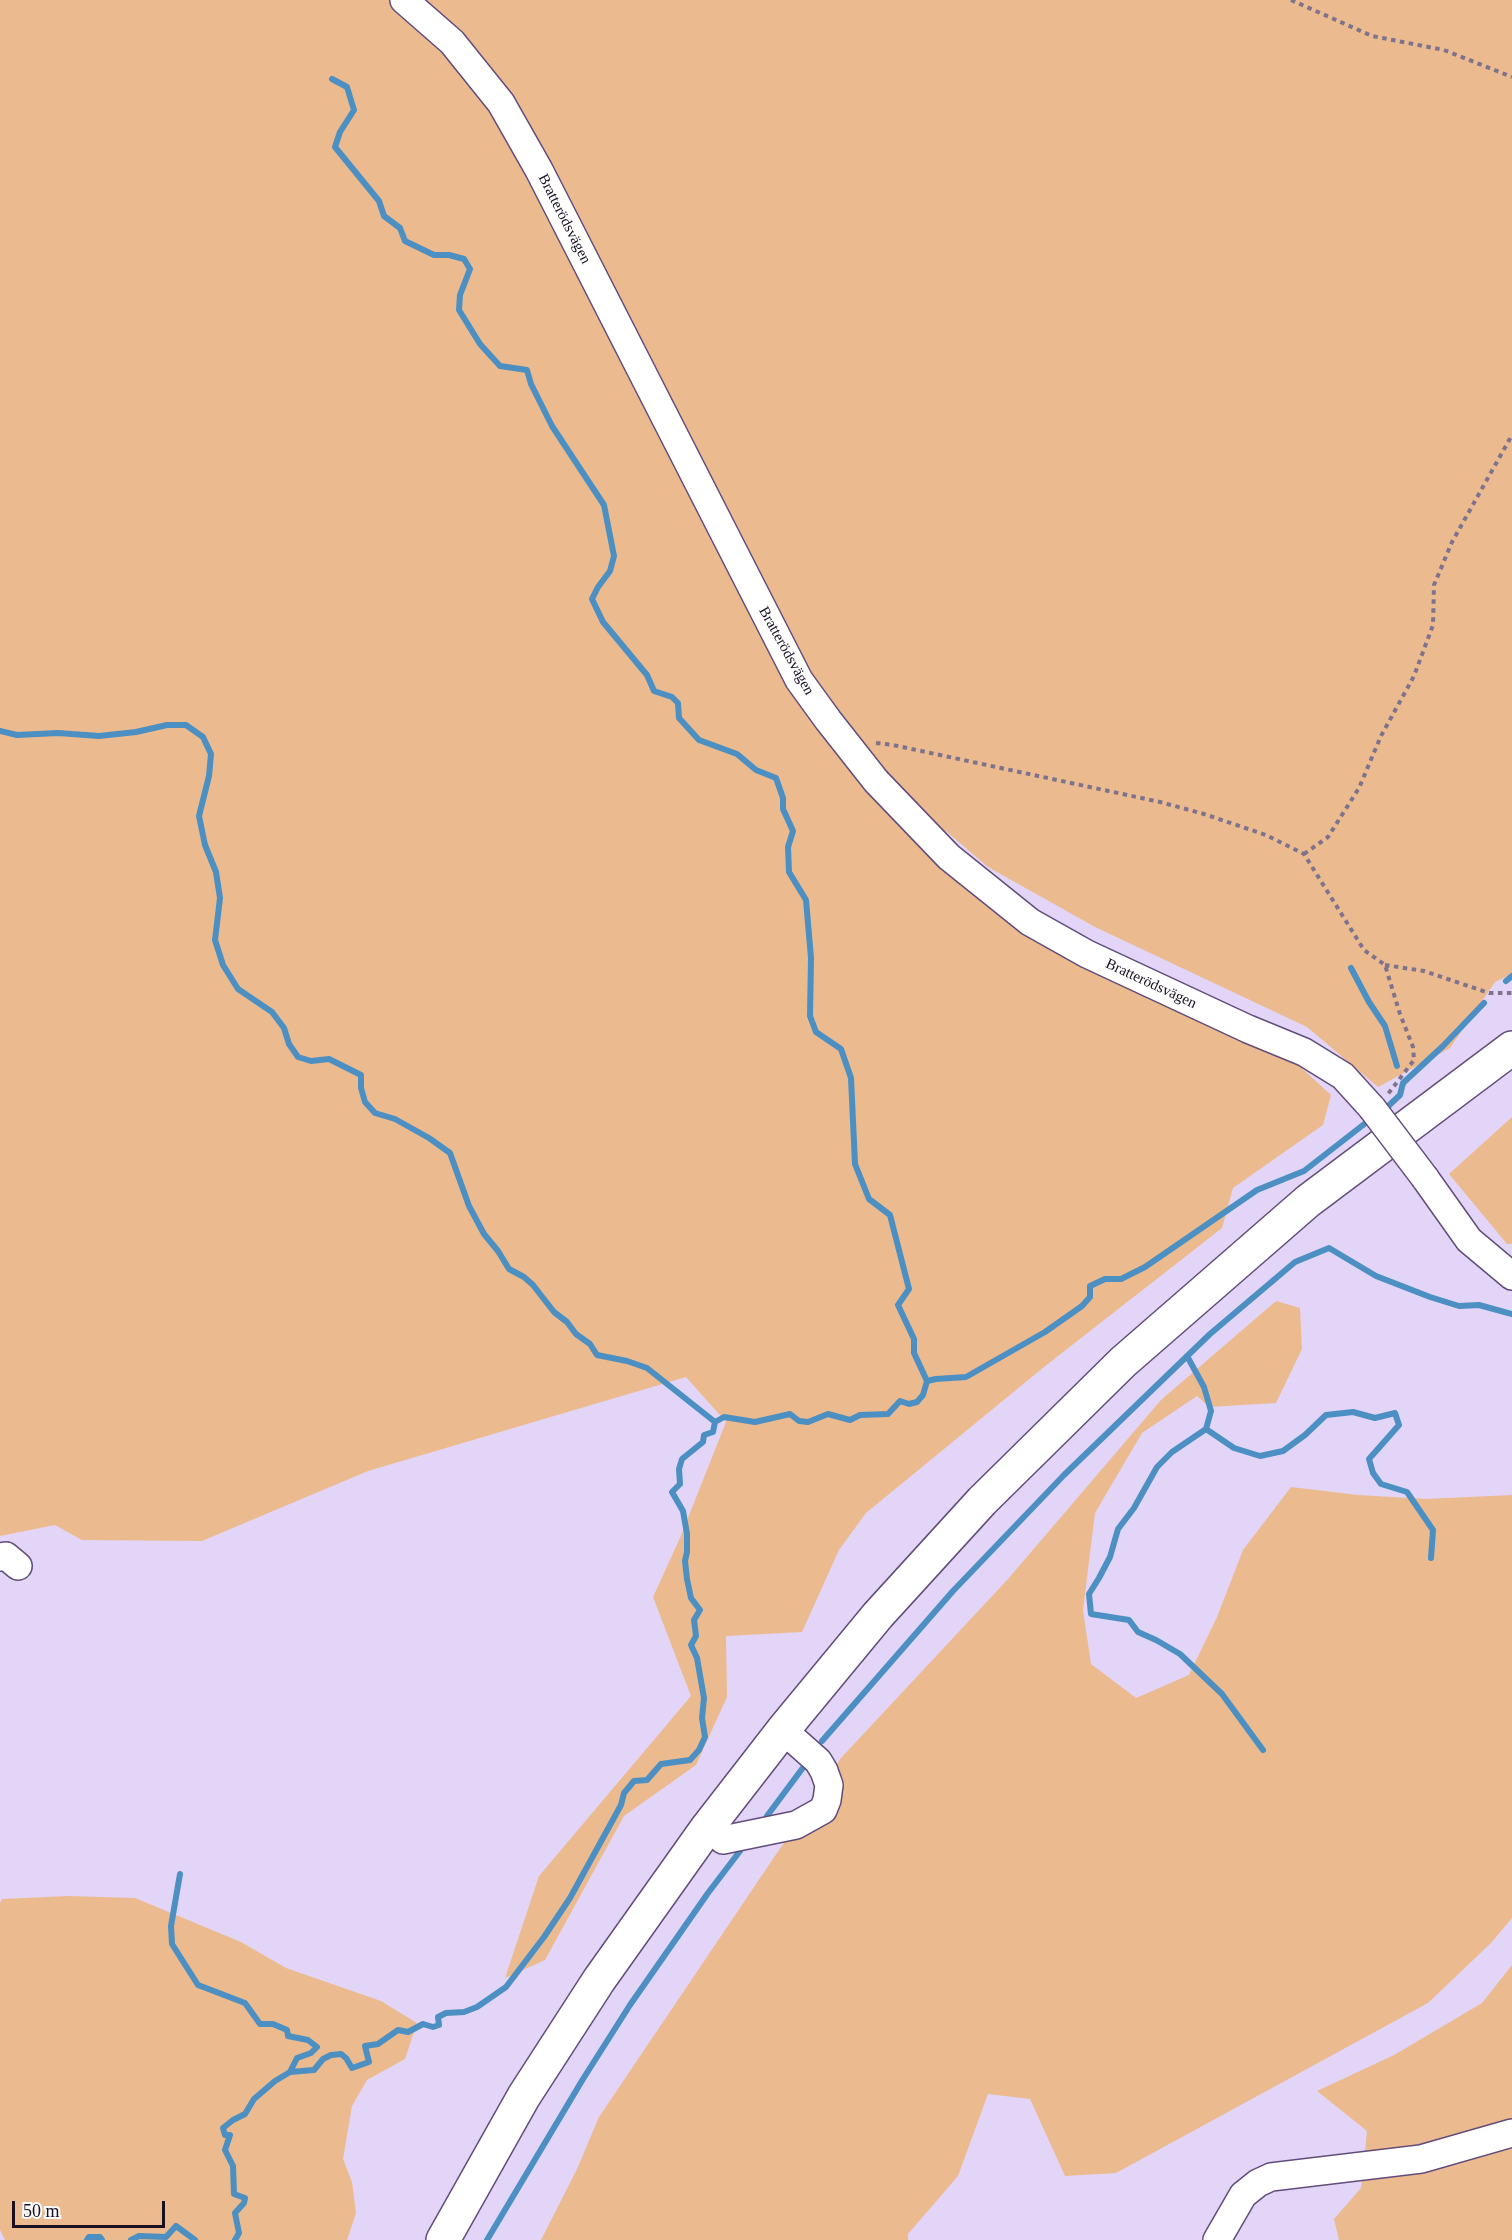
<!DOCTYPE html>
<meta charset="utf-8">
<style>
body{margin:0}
#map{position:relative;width:1512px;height:2240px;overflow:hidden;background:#e3d5f7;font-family:"Times New Roman",serif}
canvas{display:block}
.scale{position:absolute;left:12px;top:2201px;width:153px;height:27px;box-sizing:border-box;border:3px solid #191023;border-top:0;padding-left:8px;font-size:18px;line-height:21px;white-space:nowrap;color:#191023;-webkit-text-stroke:4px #fdfdfd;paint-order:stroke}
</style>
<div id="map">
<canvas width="1512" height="2240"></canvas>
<div class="scale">50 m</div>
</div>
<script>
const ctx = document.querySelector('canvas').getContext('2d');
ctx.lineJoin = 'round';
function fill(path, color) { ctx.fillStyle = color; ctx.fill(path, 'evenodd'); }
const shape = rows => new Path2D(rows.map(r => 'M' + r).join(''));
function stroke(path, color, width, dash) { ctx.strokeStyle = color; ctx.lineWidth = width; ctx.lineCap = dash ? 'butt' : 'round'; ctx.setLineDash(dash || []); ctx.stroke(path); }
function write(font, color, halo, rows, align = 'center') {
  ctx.font = font + ' "Times New Roman",serif'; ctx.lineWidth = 4.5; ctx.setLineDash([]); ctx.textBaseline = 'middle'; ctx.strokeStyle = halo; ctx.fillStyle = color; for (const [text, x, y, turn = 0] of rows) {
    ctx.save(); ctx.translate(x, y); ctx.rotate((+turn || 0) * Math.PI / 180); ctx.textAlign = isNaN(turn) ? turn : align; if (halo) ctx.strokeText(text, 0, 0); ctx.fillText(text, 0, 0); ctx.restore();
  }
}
const green = shape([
 [0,0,1512,0,1512,974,1495,982,1450,1048,1378,1087,1307,1027,1095,927,988,867,946,831,933,857,1295,1062,1331,1095,1323,1125,1233,1188,1222,1228,1044,1367,866,1513,839,1550,802,1632,726,1636,727,1697,696,1765,624,1816,545,1960,505,1978,539,1876,691,1696,653,1597,680,1538,726,1422,686,1377,368,1471,202,1541,82,1540,55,1525,0,1536],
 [1512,1117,1512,1244,1507,1244,1449,1174],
 [1276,1301,1300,1308,1302,1349,1276,1403,1209,1407,1197,1396,1142,1433,1095,1513,1083,1610,1091,1664,1136,1698,1189,1675,1217,1617,1243,1550,1291,1487,1358,1495,1426,1499,1512,1495,1512,1918,1491,1943,1428,2003,1116,2173,1065,2176,1030,2099,988,2094,958,2176,908,2234,908,2240,541,2240,577,2169,599,2117,841,1758,1008,1579,1161,1400],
 [68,1896,135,1898,241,1942,286,1968,381,2001,417,2023,405,2059,367,2080,352,2106,343,2159,352,2182,356,2213,347,2240,5,2240,0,2230,0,1903,2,1899],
 [1512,1965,1512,2240,1339,2240,1334,2219,1361,2188,1367,2131,1317,2091,1394,2055,1482,2003]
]);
const stream = shape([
 [332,79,347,87,354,110,340,132,335,147,379,201,384,216,400,228,405,241,434,255,449,255,464,259,470,269,460,295,459,310,480,344,500,366,527,370,531,384,552,426,604,505,614,556,610,571,598,587,592,599,603,622,647,675,654,691,672,697,678,703,679,718,699,740,737,754,756,770,776,778,783,798,783,809,793,831,788,847,789,872,806,900,811,958,810,1016,816,1032,841,1049,851,1078,855,1164,869,1199,890,1215,909,1289,898,1305,914,1339,914,1353,927,1381],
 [0,731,17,735,58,733,99,736,136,732,167,725,186,725,203,737,211,754,209,776,199,816,205,845,216,872,220,898,215,940,223,965,238,989,272,1012,284,1028,289,1044,298,1057,311,1061,329,1059,361,1075,361,1088,365,1102,375,1113,395,1119,429,1138,450,1153,469,1206,484,1234,498,1251,509,1269,524,1277,533,1285,554,1312,567,1322,576,1334,590,1344,597,1355,627,1361,647,1368,715,1422],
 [1351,968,1369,1002,1385,1026,1397,1066],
 [1506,981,1512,976],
 [1383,1111,1400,1095,1403,1083,1443,1046,1484,1003],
 [1187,1356,1204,1387,1211,1411,1206,1429,1172,1452,1157,1467,1134,1508,1118,1529,1110,1557,1099,1578,1089,1594,1091,1614,1129,1620,1138,1632,1156,1640,1180,1654,1222,1694,1263,1750],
 [1206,1429,1234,1448,1260,1456,1283,1451,1305,1435,1326,1415,1353,1412,1375,1418,1395,1413,1399,1425,1369,1459,1373,1473,1381,1484,1407,1492,1433,1530,1431,1558],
 [822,1741,953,1591,1064,1475,1210,1334,1295,1262,1329,1248,1376,1276,1430,1297,1459,1306,1479,1305,1512,1314],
 [767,1816,802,1769],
 [180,1874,171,1926,172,1944,198,1985,245,2003,260,2024,273,2024,287,2030,288,2036,308,2040,317,2047,311,2053,297,2058,290,2072],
 [87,2240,89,2237,100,2237,102,2240],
 [131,2240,139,2236,166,2237,176,2226,195,2240],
 [235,2240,239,2233,235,2213,244,2203,245,2198,234,2194,233,2166,225,2150,230,2135,225,2135,223,2128,233,2120,245,2114,254,2099,275,2081,290,2072,314,2070,323,2059,331,2055,341,2054,346,2058,352,2068,369,2062,365,2046,378,2044,398,2030,408,2032,423,2024,433,2027,439,2025,438,2017,446,2013,464,2012,477,2007,506,1987,544,1937,570,1898,621,1805,624,1793,634,1781,647,1780,661,1764,690,1760,699,1750,705,1737,702,1718,704,1698,697,1658,691,1645,696,1636,694,1620,700,1610,691,1598,687,1579,685,1561,687,1552,687,1534,683,1511,672,1492,680,1484,679,1469,682,1459,703,1442,704,1435,713,1432,715,1422,724,1417,755,1422,790,1414,799,1421,808,1422,828,1414,850,1420,860,1415,888,1414,900,1401,909,1404,917,1402,923,1395,927,1381,936,1379,966,1377,1045,1332,1082,1306,1090,1297,1090,1286,1105,1279,1121,1279,1145,1267,1257,1190,1304,1171,1372,1118],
 [487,2240,583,2079,630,2005,708,1893,740,1851]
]);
const path = shape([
 [1291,0,1372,36,1444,50,1512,77],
 [876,743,893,745,1160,802,1204,814,1266,835,1304,854,1364,950,1385,965,1400,1014,1413,1047,1414,1060,1388,1094],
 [1304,854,1328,837,1359,788,1381,736,1414,676,1433,625,1434,585,1452,542,1512,435],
 [1385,965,1424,971,1489,993,1512,993]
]);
const minor = shape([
 [404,0,452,42,501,103,539,170,799,680,828,720,876,781,949,857,1030,922,1087,954,1248,1029,1304,1052,1343,1076,1372,1108],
 [1425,1178,1469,1240,1512,1276],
 [0,1557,6,1556,18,1566],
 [723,1840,796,1825,823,1810,827,1800,829,1785,824,1771,818,1761,783,1730],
 [1217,2240,1243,2195,1258,2183,1271,2177,1421,2159,1512,2133]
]);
const major = shape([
 [443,2240,524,2096,599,1980,707,1828,783,1730,878,1615,982,1501,1123,1362,1308,1201,1512,1048]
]);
const minorBridge = shape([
 [1372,1108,1425,1178]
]);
const streetNames = [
 ["Bratterödsvägen",564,219,63],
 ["Bratterödsvägen",786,651,61],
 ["Bratterödsvägen",1151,984,25]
];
fill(green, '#ebbb8f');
stroke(stream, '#4c8fc2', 6);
stroke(minor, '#624c7c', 30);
stroke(major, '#624c7c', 36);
stroke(path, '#7e738d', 4, [4.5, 4.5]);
stroke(minor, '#fff', 27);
stroke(major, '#fff', 33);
stroke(minorBridge, '#624c7c', 30, []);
stroke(minorBridge, '#fff', 27);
write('15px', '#191023', '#fdfdfd', streetNames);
</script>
